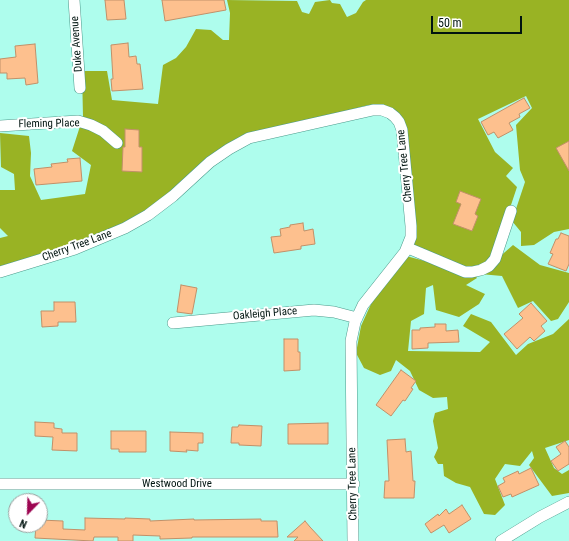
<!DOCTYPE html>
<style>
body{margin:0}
#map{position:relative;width:569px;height:541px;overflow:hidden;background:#aefded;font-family:"Roboto Condensed",sans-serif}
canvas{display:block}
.north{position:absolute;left:8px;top:493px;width:40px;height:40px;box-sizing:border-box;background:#fff;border:1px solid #99a19f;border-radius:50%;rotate:203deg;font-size:11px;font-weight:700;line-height:16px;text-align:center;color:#001410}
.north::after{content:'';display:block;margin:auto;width:14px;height:18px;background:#9d0652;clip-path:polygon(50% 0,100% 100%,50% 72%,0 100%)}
.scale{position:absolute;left:431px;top:16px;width:91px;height:18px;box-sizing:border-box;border:2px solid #001410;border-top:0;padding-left:5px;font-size:12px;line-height:14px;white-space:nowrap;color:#001410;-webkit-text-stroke:3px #fff;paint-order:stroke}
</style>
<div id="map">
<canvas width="569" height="541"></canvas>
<div class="north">N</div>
<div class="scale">50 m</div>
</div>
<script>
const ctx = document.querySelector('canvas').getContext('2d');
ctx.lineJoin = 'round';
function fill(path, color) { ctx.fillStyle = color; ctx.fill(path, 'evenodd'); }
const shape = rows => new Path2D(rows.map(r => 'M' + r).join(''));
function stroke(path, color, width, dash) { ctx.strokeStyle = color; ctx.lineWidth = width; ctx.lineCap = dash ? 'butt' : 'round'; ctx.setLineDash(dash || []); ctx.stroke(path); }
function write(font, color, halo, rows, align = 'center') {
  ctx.font = font + ' "Roboto Condensed",sans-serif'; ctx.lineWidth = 4; ctx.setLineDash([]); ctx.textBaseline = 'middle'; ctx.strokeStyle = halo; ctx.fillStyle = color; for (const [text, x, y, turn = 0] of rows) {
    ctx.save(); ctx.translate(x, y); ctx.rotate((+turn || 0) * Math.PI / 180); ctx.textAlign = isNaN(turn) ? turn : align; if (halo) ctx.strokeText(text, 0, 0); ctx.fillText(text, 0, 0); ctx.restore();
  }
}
const forest = shape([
 [227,0,297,1,302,12,309,14,315,2,330,0,332,3,340,4,347,17,356,13,363,2,366,0,569,0,569,229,554,232,534,245,521,246,521,232,512,221,525,182,520,170,516,125,532,108,526,96,478,119,495,152,513,168,506,176,517,187,495,253,487,264,464,269,411,247,401,119,383,104,369,105,248,136,147,212,66,249,0,268,0,238,8,236,0,228,0,190,15,190,14,174,1,167,0,133,29,136,31,153,30,176,41,200,85,194,91,165,72,151,83,117,82,71,107,71,112,100,158,104,163,65,176,58,186,47,196,29,211,30,223,40,229,40,230,13],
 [513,245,540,265,569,273,569,302,558,319,551,321,533,301,518,308,502,276,480,274],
 [406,256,474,274,477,278,466,285,485,294,479,304,459,317,436,310,433,285,426,288,424,314,411,321,408,351,480,352,490,342,463,326,471,314,491,322,516,355,528,344,553,334,569,319,569,440,545,448,554,468,562,474,569,470,569,493,552,496,529,465,534,458,532,451,520,466,505,464,495,479,505,505,495,515,484,514,470,487,456,483,444,476,443,464,438,464,434,457,438,448,433,421,435,413,448,409,447,397,433,398,419,390,410,371,396,360,391,371,380,375,364,368,356,353,361,326,371,304]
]);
const building = shape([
 [105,0,124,0,126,19,107,20,105,0],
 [162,0,224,0,226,10,165,21,162,0],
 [128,43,129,57,136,56,137,64,140,64,143,89,112,91,111,79,113,79,111,45,128,43],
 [35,44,38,83,26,85,25,78,7,79,7,73,0,73,0,59,16,57,15,46,35,44],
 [524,98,530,108,519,114,520,117,509,123,513,130,498,138,494,132,488,135,481,122,524,98],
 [125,129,139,130,139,147,142,147,142,172,122,171,123,147,125,147,125,129],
 [569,141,569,171,556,148,569,141],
 [80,158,82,181,36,185,34,169,52,167,51,164,68,162,67,159,80,158],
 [460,191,481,199,475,214,478,216,472,231,453,224,461,204,456,202,460,191],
 [303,223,304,231,313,229,315,244,301,246,301,249,274,253,271,237,281,236,280,229,290,227,290,225,303,223],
 [561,233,569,236,569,264,566,271,548,264,553,254,550,253,556,239,558,239,561,233],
 [181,285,197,288,192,314,177,312,181,285],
 [54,302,75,302,76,322,58,322,58,326,42,327,41,311,54,311,54,302],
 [531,303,547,321,541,326,545,331,534,341,530,337,517,349,504,334,523,318,519,314,531,303],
 [435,324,446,324,446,331,458,330,459,342,428,343,428,348,412,349,412,330,420,330,420,328,435,327,435,324],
 [284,339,298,339,298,352,300,352,300,370,284,371,284,339],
 [401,370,416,381,411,388,413,389,405,401,403,400,391,416,376,405,401,370],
 [35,422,54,423,54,428,62,429,62,433,77,433,77,451,52,450,53,437,35,436,35,422],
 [328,423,328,444,288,444,288,424,328,423],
 [239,425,262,426,261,446,239,445,239,443,231,443,232,427,238,427,239,425],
 [111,431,146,431,146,452,119,452,119,449,111,449,111,431],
 [170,432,203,433,203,443,198,443,198,451,186,450,187,452,170,451,170,432],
 [405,439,406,452,411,451,413,481,415,481,414,498,384,498,385,481,389,481,387,440,405,439],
 [565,441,569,447,569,464,558,471,551,461,561,454,556,447,565,441],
 [531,468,539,485,512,497,511,494,503,497,498,486,505,482,503,478,518,471,519,474,531,468],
 [462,505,471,519,449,533,444,525,431,533,425,524,438,514,439,516,446,509,449,514,462,505],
 [85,518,125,519,125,518,150,519,150,521,194,519,194,520,261,519,261,521,277,521,278,537,192,537,192,538,160,539,160,536,133,535,133,541,118,541,118,537,94,537,93,541,35,538,36,525,40,525,40,520,63,521,63,529,85,530,85,518],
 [305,521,310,527,323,541,294,541,298,537,287,537,305,521]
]);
const minor = shape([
 [74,0,80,88],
 [0,126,78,121,91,125,103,131,117,143],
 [408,248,465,272,472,272,481,270,489,266,495,259,511,211],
 [0,272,75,249,125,228,148,215,173,196,210,162,229,149,249,138,373,110,382,110,390,113,395,117,399,122,402,130,411,226,411,237,405,252,363,305,355,322,351,341,353,541],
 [173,323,314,310,334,312,357,318],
 [0,484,354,484],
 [501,541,540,517,569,502]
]);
const streetNames = [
 ["Duke Avenue",77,44,-94],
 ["Fleming Place",49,124,-1],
 ["Cherry Tree Lane",405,166,-96],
 ["Cherry Tree Lane",77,246,-20],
 ["Oakleigh Place",265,314,-5],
 ["Westwood Drive",177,484],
 ["Cherry Tree Lane",353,484,-91]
];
fill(forest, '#99b324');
fill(building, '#fdc08e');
stroke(building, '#c19068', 1);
stroke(minor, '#4c9b8c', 12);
stroke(minor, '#fff', 11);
write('11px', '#001410', '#fff', streetNames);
</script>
